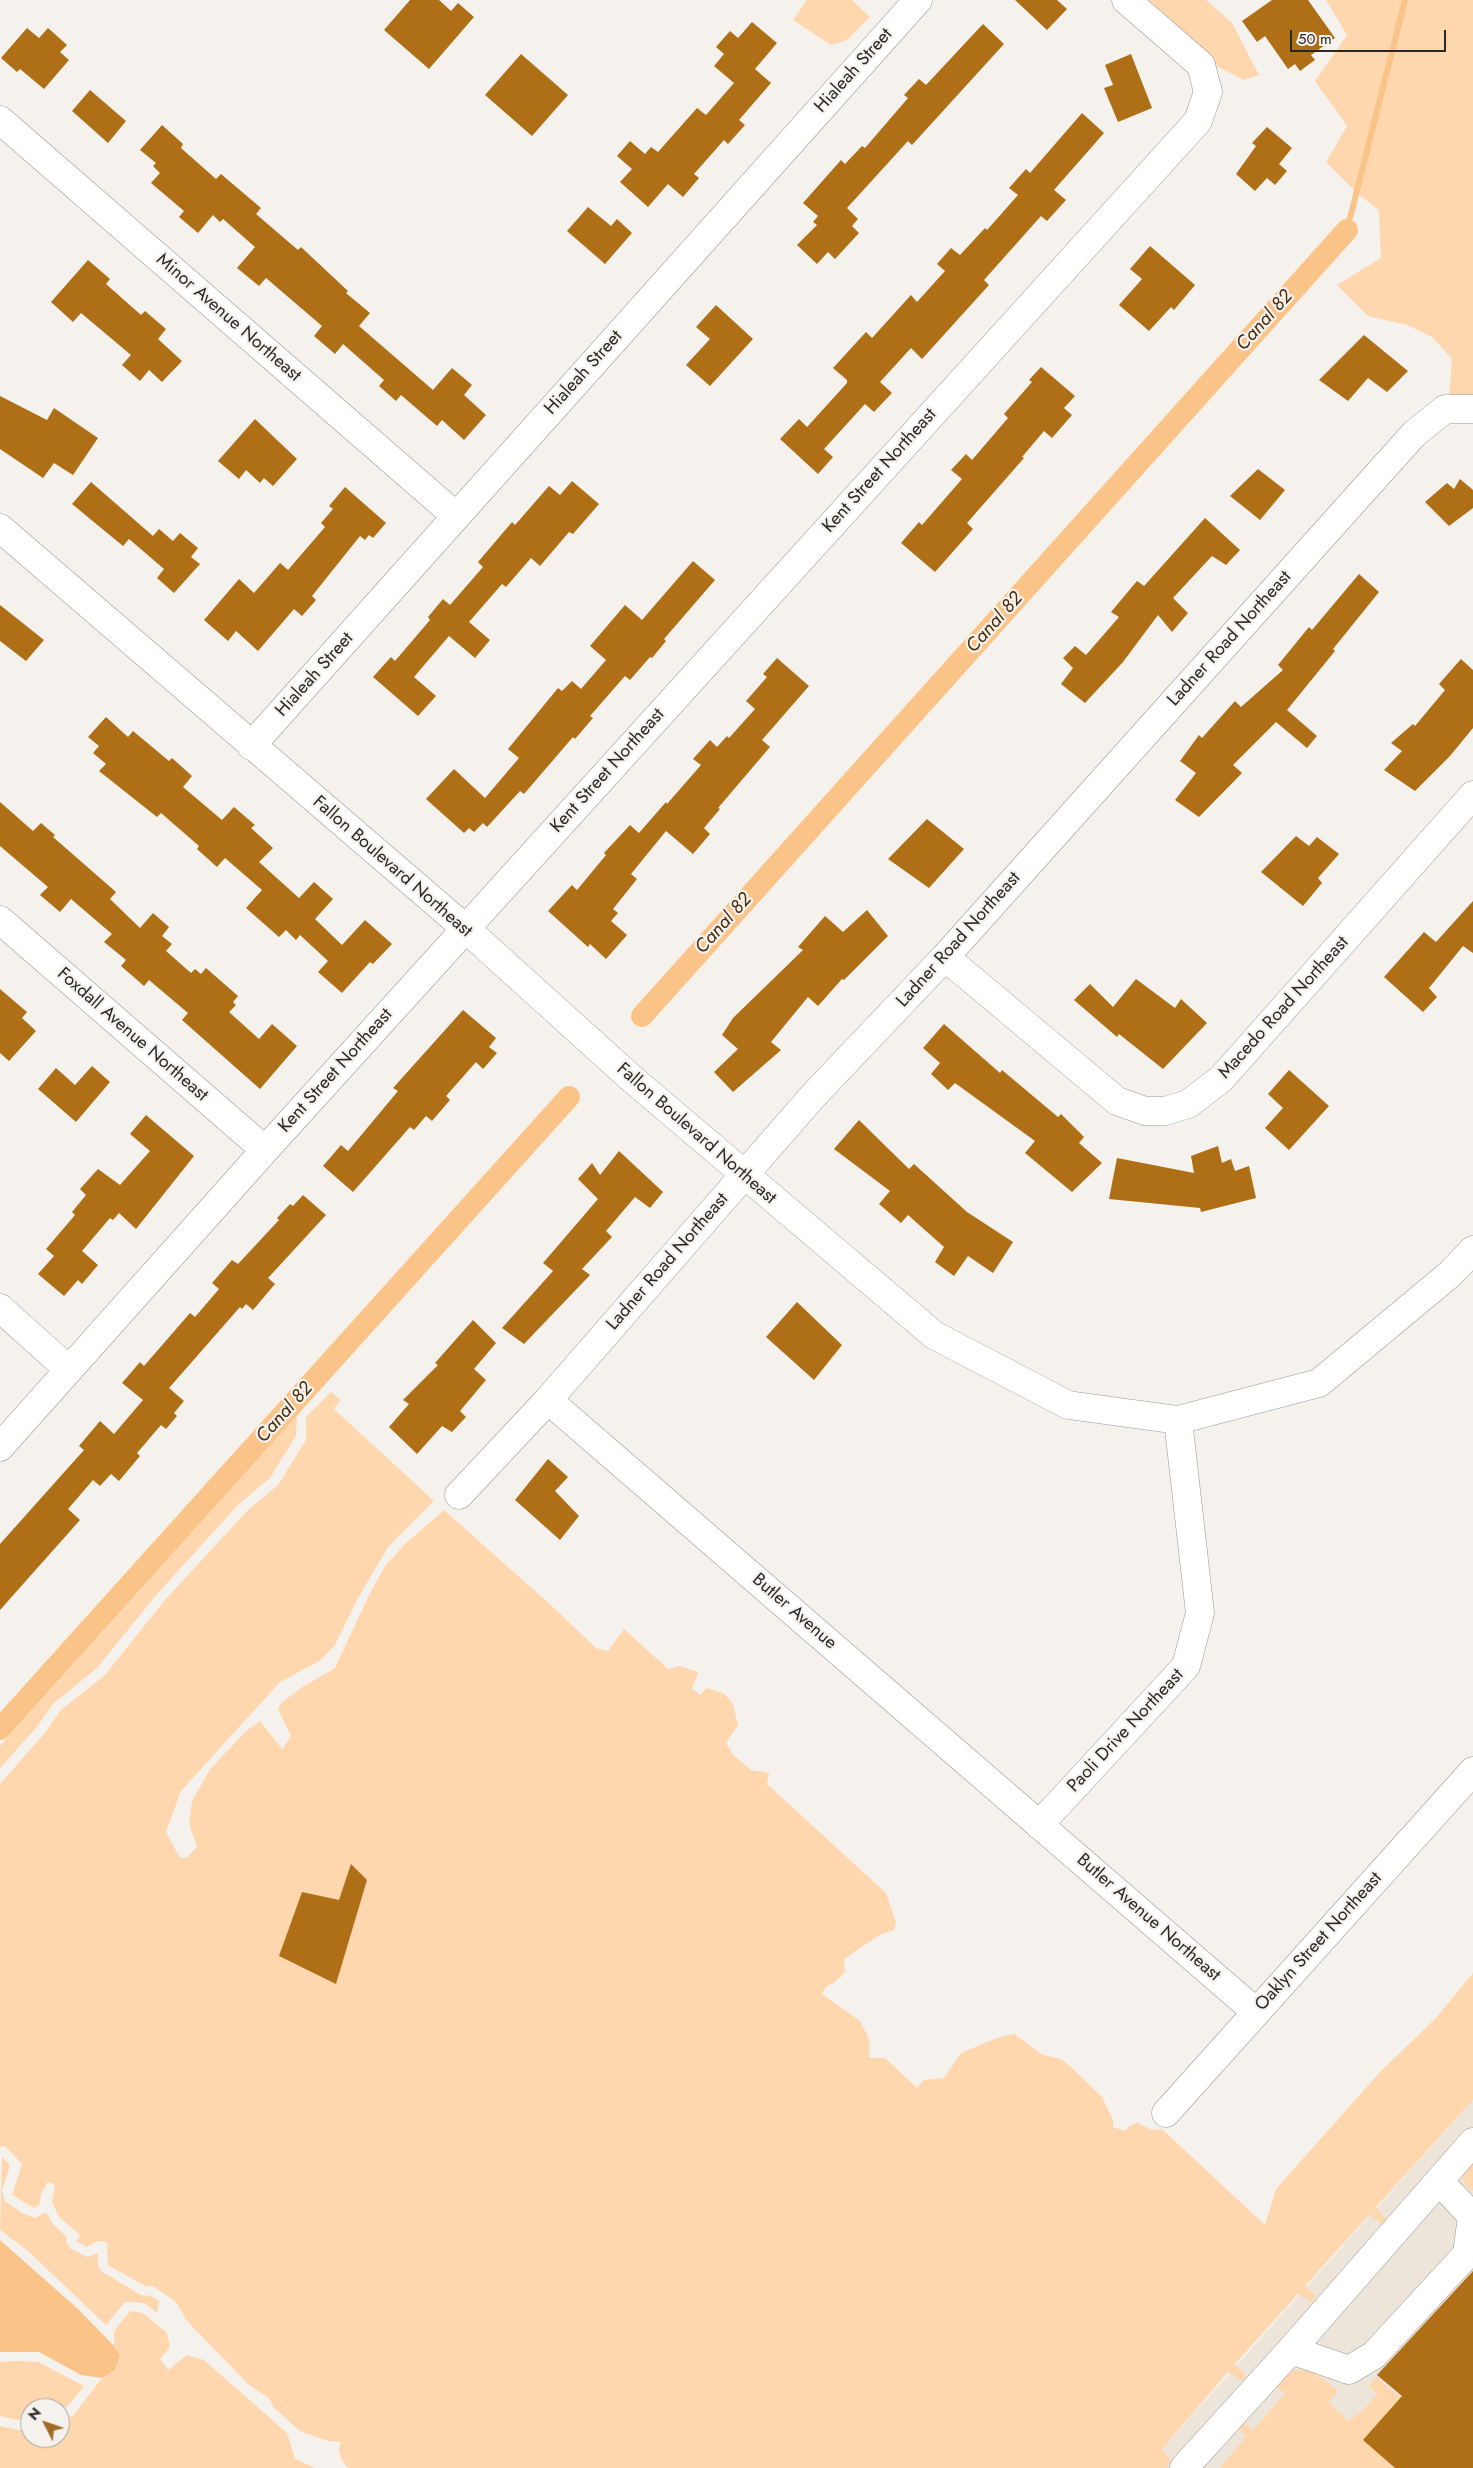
<!DOCTYPE html>
<style>
body{margin:0}
#map{position:relative;width:1473px;height:2468px;overflow:hidden;background:#f5f1ed;font-family:Jost,sans-serif}
canvas{display:block}
.north{position:absolute;left:20px;top:2398px;width:50px;height:50px;box-sizing:border-box;background:#f5f1ed;border:1px solid #a3a19d;border-radius:50%;rotate:311deg;font-size:14px;font-weight:700;line-height:20px;text-align:center;color:#292826}
.north::after{content:'';display:block;margin:auto;width:18px;height:22px;background:#a16b25;clip-path:polygon(50% 0,100% 100%,50% 72%,0 100%)}
.scale{position:absolute;left:1290px;top:30px;width:156px;height:22px;box-sizing:border-box;border:2px solid #292826;border-top:0;padding-left:6px;font-size:15px;line-height:18px;white-space:nowrap;color:#292826;-webkit-text-stroke:4px #f5f1ed;paint-order:stroke}
</style>
<div id="map">
<canvas width="1473" height="2468"></canvas>
<div class="north">N</div>
<div class="scale">50 m</div>
</div>
<script>
const ctx = document.querySelector('canvas').getContext('2d');
ctx.lineJoin = 'round';
function fill(path, color) { ctx.fillStyle = color; ctx.fill(path, 'evenodd'); }
const shape = rows => new Path2D(rows.map(r => 'M' + r).join(''));
function stroke(path, color, width, dash) { ctx.strokeStyle = color; ctx.lineWidth = width; ctx.lineCap = dash ? 'butt' : 'round'; ctx.setLineDash(dash || []); ctx.stroke(path); }
function write(font, color, halo, rows, align = 'center') {
  ctx.font = font + ' Jost,sans-serif'; ctx.lineWidth = 4.5; ctx.setLineDash([]); ctx.textBaseline = 'middle'; ctx.strokeStyle = halo; ctx.fillStyle = color; for (const [text, x, y, turn = 0] of rows) {
    ctx.save(); ctx.translate(x, y); ctx.rotate((+turn || 0) * Math.PI / 180); ctx.textAlign = isNaN(turn) ? turn : align; if (halo) ctx.strokeText(text, 0, 0); ctx.fillText(text, 0, 0); ctx.restore();
  }
}
const built = shape([
 [1473,2100,1473,2468,1167,2468,1162,2449]
]);
const green = shape([
 [807,0,852,0,870,17,847,40,831,45,793,20],
 [1145,0,1206,0,1232,23,1259,75,1244,80,1220,68],
 [1326,0,1473,0,1473,399,1449,397,1452,359,1432,337,1407,325,1368,316,1337,285,1381,258,1379,210,1359,195,1326,162,1347,126,1315,81,1347,35],
 [331,1392,341,1400,334,1409,434,1501,388,1547,358,1598,335,1645,321,1660,280,1682,181,1791,166,1832,180,1858,188,1857,197,1846,189,1824,192,1801,210,1769,245,1732,260,1721,282,1749,291,1736,278,1709,281,1703,304,1686,335,1668,371,1591,386,1565,405,1544,444,1510,554,1608,596,1648,608,1651,624,1629,668,1669,680,1666,698,1672,692,1689,700,1695,707,1688,725,1694,733,1704,738,1725,726,1743,733,1755,751,1770,769,1773,767,1784,886,1893,896,1922,894,1930,881,1934,844,1959,845,1972,835,1982,826,1987,822,1994,860,2021,869,2039,870,2058,885,2058,917,2088,924,2080,944,2078,961,2053,997,2038,1014,2034,1043,2055,1061,2059,1072,2068,1102,2097,1113,2120,1113,2127,1125,2131,1129,2126,1137,2123,1152,2130,1162,2129,1265,2225,1276,2189,1380,2072,1435,2019,1473,1973,1473,2100,1376,2207,1387,2221,1383,2224,1369,2215,1305,2286,1315,2295,1315,2299,1312,2302,1298,2294,1235,2364,1245,2374,1245,2378,1242,2381,1228,2372,1162,2449,1171,2461,1167,2468,348,2468,341,2459,339,2448,341,2442,328,2441,300,2431,273,2407,269,2398,249,2385,187,2321,176,2302,153,2286,145,2286,108,2265,107,2242,98,2241,87,2247,76,2241,80,2235,59,2217,52,2202,55,2185,48,2182,41,2194,40,2204,34,2208,12,2195,22,2164,5,2146,0,2147,0,1784,44,1734,61,1710,105,1675,165,1600,247,1511,278,1485,306,1440,306,1417],
 [297,1415,296,1436,270,1478,239,1504,157,1594,97,1668,53,1704,36,1728,0,1768,0,1746],
 [2,2157,10,2165,2,2191,5,2201,22,2213,35,2218,46,2212,53,2224,67,2237,66,2242,70,2248,87,2257,98,2253,98,2266,101,2271,141,2295,151,2296,159,2301,157,2313,144,2303,125,2302,106,2325,28,2251,0,2230],
 [1471,2163,1473,2165,1473,2194,1473,2191,1465,2185,1462,2175],
 [130,2311,143,2313,167,2333,170,2347,160,2359,168,2370,187,2355,204,2360,287,2433,295,2459,315,2468,0,2468,0,2426,19,2430,30,2426,30,2438,60,2438,60,2415,72,2417,102,2378,115,2370,120,2356,114,2346,114,2331],
 [18,2361,38,2362,84,2386,67,2407,56,2405,45,2408,30,2408,30,2415,17,2420,0,2416,0,2362],
 [1306,2370,1316,2374,1338,2391,1328,2402,1349,2421,1357,2413,1359,2415,1377,2394,1369,2386,1376,2377,1401,2398,1396,2468,1220,2468,1246,2437,1236,2426,1242,2422,1253,2430,1285,2394,1275,2385,1283,2375,1291,2371]
]);
const water = shape([
 [0,2240,78,2309,114,2346,120,2356,115,2370,102,2378,81,2375,39,2352,0,2352]
]);
const stream = shape([
 [1347,230,1405,0]
]);
const canal = shape([
 [642,1016,1347,230],
 [0,1729,569,1097]
]);
const building = shape([
 [410,0,439,0,451,11,458,3,474,17,429,69,384,30],
 [1015,0,1057,0,1067,9,1047,30],
 [1272,0,1308,0,1335,38,1311,55,1315,60,1300,71,1295,64,1288,69,1265,36,1257,42,1242,21],
 [752,22,777,43,755,69,771,83,739,120,745,125,728,144,724,140,694,174,699,178,683,197,668,184,648,207,620,182,632,169,617,156,630,141,645,154,651,147,658,152,697,108,706,115,734,83,714,66,724,54,716,47,730,31,738,38],
 [983,24,1004,44,912,145,908,141,847,208,858,219,852,226,859,233,835,259,828,252,817,264,797,245,817,225,813,222,818,216,803,203,841,160,845,164,862,146,865,148,908,98,904,95,919,79,926,85],
 [27,28,39,38,48,28,67,45,60,52,69,60,44,89,20,69,17,72,1,58],
 [521,54,568,95,532,136,485,95],
 [1131,54,1152,108,1118,122,1104,88,1113,85,1105,65],
 [90,90,126,121,108,143,72,111],
 [1082,113,1104,133,1054,190,1066,200,1047,221,1041,216,984,280,989,285,922,359,911,348,880,382,892,393,874,412,865,404,824,449,833,457,818,474,780,439,799,419,807,427,847,383,847,380,833,368,866,332,872,338,911,295,917,302,945,271,937,264,951,248,960,255,985,228,987,230,1018,195,1009,188,1026,169,1030,173],
 [162,125,183,144,181,148,216,179,221,174,261,208,256,214,298,250,301,247,348,291,346,293,370,313,359,326,433,390,452,368,472,385,464,395,486,415,464,440,442,420,437,426,401,395,396,401,379,386,384,380,343,344,335,354,314,336,322,326,266,278,259,286,237,268,255,247,223,219,220,222,213,215,198,233,179,217,184,211,151,183,160,173,153,166,156,163,140,150],
 [1267,127,1292,148,1279,164,1287,171,1275,185,1267,178,1255,191,1236,174,1256,146,1252,143],
 [588,207,611,226,617,219,632,233,605,264,567,231],
 [1150,246,1195,285,1174,310,1171,307,1149,331,1119,305,1142,279,1130,269],
 [88,260,110,279,106,284,141,315,145,311,166,329,158,339,182,361,162,382,149,370,140,381,122,365,131,355,81,313,73,322,51,302],
 [716,305,753,339,710,386,686,365,710,339,696,327],
 [1364,335,1408,371,1387,392,1368,378,1348,401,1319,380],
 [1041,367,1075,396,1064,408,1072,415,1052,438,1044,431,1022,457,1024,458,967,523,973,529,935,572,901,543,919,522,922,525,962,479,951,470,966,454,972,460,1008,418,1004,414,1032,382,1029,380],
 [0,396,47,420,54,408,98,438,73,475,54,463,43,478,0,449],
 [255,419,297,459,273,486,264,478,260,483,246,470,239,479,218,461],
 [1258,469,1285,490,1260,520,1230,496],
 [1460,479,1473,490,1473,508,1449,526,1425,502,1447,483,1454,489],
 [572,481,599,504,573,534,569,532,540,566,531,558,506,587,502,584,469,622,490,640,475,658,449,636,414,677,436,696,418,716,373,677,391,657,395,661,430,620,428,617,443,599,450,605,483,567,478,562,512,522,515,525,549,486,560,495],
 [91,482,153,536,159,529,173,541,180,533,198,548,191,557,200,564,174,593,157,578,164,569,129,539,123,546,72,504],
 [345,487,386,523,373,538,369,535,365,540,360,536,312,596,316,600,302,616,294,609,258,651,236,631,228,641,204,620,239,579,254,593,280,563,288,570,325,527,321,523,333,509,329,506],
 [1205,518,1240,550,1226,565,1212,556,1173,598,1188,613,1172,632,1158,615,1123,662,1085,703,1061,684,1073,668,1063,658,1075,646,1086,655,1119,617,1111,612,1137,581,1144,586],
 [693,561,715,580,664,639,666,641,652,658,650,657,630,680,625,676,590,716,593,718,575,739,573,737,524,794,520,791,487,827,483,823,474,832,469,828,464,833,426,799,454,769,485,798,519,758,508,749,558,688,562,691,572,681,581,689,606,660,590,646,625,605,642,620],
 [1359,574,1379,592,1333,649,1335,651,1287,710,1317,736,1307,748,1276,722,1233,765,1242,773,1199,817,1175,800,1196,773,1180,761,1199,735,1202,738,1235,701,1241,707,1283,670,1278,665,1309,627,1312,630],
 [0,605,44,640,26,661,0,641],
 [777,658,809,686,762,740,770,747,718,808,720,809,704,828,710,834,693,854,666,831,631,874,637,879,613,909,618,913,611,921,627,935,606,959,590,944,588,947,548,911,572,885,577,890,606,855,604,853,630,825,639,833,666,802,667,804,701,765,693,759,710,740,717,747,727,736,729,738,755,709,746,701,767,677,763,674],
 [1461,659,1473,670,1473,728,1450,756,1415,791,1384,770,1402,751,1391,743,1413,724,1415,726,1445,690,1439,684],
 [106,717,128,737,133,731,169,761,172,758,192,776,183,787,222,820,234,807,255,825,251,828,273,848,259,862,299,898,314,882,333,899,315,919,342,945,365,920,392,944,373,964,370,962,342,993,318,972,328,961,300,935,296,940,286,930,279,937,246,908,262,890,225,858,217,867,197,849,199,846,161,813,157,817,99,771,106,764,93,753,99,746,88,737],
 [0,802,33,831,41,823,55,835,53,837,116,892,110,899,140,928,153,913,169,927,162,936,172,944,166,951,191,973,195,969,201,974,206,968,238,996,233,1002,236,1005,229,1012,259,1039,272,1024,297,1046,260,1089,182,1020,188,1013,149,980,144,986,121,966,126,960,104,942,112,934,71,899,60,912,40,895,48,887,0,846],
 [927,819,964,849,929,888,888,859],
 [1296,836,1309,846,1317,837,1339,854,1318,878,1322,883,1303,906,1261,872],
 [1473,901,1473,953,1463,946,1429,988,1437,997,1423,1012,1384,977,1424,932,1436,942],
 [867,910,888,936,844,980,842,979,818,1006,808,997,771,1042,781,1050,733,1092,714,1072,738,1049,722,1035,733,1018,803,950,798,947,825,916,843,932],
 [1136,979,1175,1008,1181,999,1207,1023,1163,1069,1119,1034,1117,1037,1074,1000,1090,984,1113,1007],
 [0,989,27,1012,22,1018,36,1031,9,1061,0,1053],
 [463,1010,496,1038,489,1047,497,1053,483,1069,476,1062,446,1096,450,1100,432,1121,426,1116,414,1130,410,1127,353,1192,323,1166,341,1145,348,1151,398,1091,393,1088],
 [944,1024,1000,1073,1002,1070,1058,1117,1061,1114,1084,1137,1079,1143,1102,1163,1072,1192,1025,1153,1035,1141,955,1083,948,1090,931,1074,940,1063,923,1048],
 [92,1066,110,1082,76,1122,38,1089,56,1068,75,1085],
 [1289,1070,1329,1106,1289,1150,1265,1128,1283,1108,1268,1094],
 [146,1115,194,1156,136,1229,119,1213,113,1220,110,1218,82,1251,98,1265,82,1284,78,1280,64,1296,38,1274,54,1256,46,1249,75,1215,72,1212,86,1195,80,1189,98,1169,120,1185,150,1151,130,1134],
 [859,1120,909,1169,914,1164,967,1212,1013,1242,993,1273,968,1256,954,1276,935,1262,944,1247,908,1215,901,1223,879,1204,890,1191,834,1149],
 [1218,1146,1222,1163,1231,1159,1235,1171,1249,1166,1256,1198,1201,1212,1200,1208,1109,1199,1117,1158,1194,1173,1191,1156],
 [619,1151,663,1192,650,1208,635,1197,606,1231,612,1237,582,1269,590,1275,524,1344,502,1328,553,1271,543,1263,598,1199,578,1179,592,1163,600,1175],
 [303,1195,326,1215,268,1278,275,1284,253,1310,246,1304,242,1309,240,1307,169,1388,184,1401,174,1413,177,1416,166,1429,161,1425,137,1453,140,1456,119,1481,111,1474,100,1486,93,1480,68,1509,80,1520,0,1610,0,1544,84,1450,79,1446,100,1421,114,1434,143,1400,122,1383,140,1362,144,1366,190,1313,195,1317,219,1289,212,1283,232,1260,238,1264,279,1220,277,1218,290,1204,293,1206],
 [797,1302,842,1345,814,1380,766,1337],
 [473,1320,496,1343,474,1369,486,1380,460,1411,466,1417,452,1432,442,1426,417,1454,389,1427,409,1404,403,1400,438,1365,435,1363],
 [548,1459,568,1477,555,1491,579,1516,560,1540,515,1500],
 [351,1864,367,1880,336,1984,279,1956,302,1892,339,1900],
 [1473,2271,1473,2468,1395,2468,1363,2440,1402,2396,1377,2375]
]);
const minor = shape([
 [0,120,456,516],
 [0,528,465,928,631,1078,934,1335,1068,1405,1178,1420,1319,1383,1450,1274,1473,1250],
 [251,746,918,0],
 [0,920,265,1150],
 [945,957,1117,1101,1145,1111,1165,1111,1188,1104,1221,1079,1473,795],
 [0,1308,69,1370],
 [548,1400,1256,2012],
 [0,1447,265,1150,1198,121,1208,92,1201,65,1126,0],
 [459,1495,548,1400,813,1096,945,957,1414,434,1445,409,1473,409],
 [1039,1825,1186,1666,1200,1613,1178,1420],
 [1166,2113,1473,1771],
 [1291,2350,1349,2370,1374,2355,1467,2254,1472,2216,1439,2181],
 [1184,2468,1291,2350,1473,2142]
]);
const streetNames = [
 ["Hialeah Street",854,71,-48],
 ["Minor Avenue Northeast",228,318,41],
 ["Hialeah Street",584,373,-48],
 ["Kent Street Northeast",880,471,-48],
 ["Ladner Road Northeast",1230,639,-48],
 ["Hialeah Street",315,675,-48],
 ["Kent Street Northeast",608,771,-48],
 ["Fallon Boulevard Northeast",392,867,41],
 ["Ladner Road Northeast",959,940,-48],
 ["Macedo Road Northeast",1284,1008,-48],
 ["Foxdall Avenue Northeast",132,1035,41],
 ["Kent Street Northeast",336,1071,-48],
 ["Fallon Boulevard Northeast",696,1134,41],
 ["Ladner Road Northeast",668,1262,-49],
 ["Butler Avenue",794,1612,41],
 ["Paoli Drive Northeast",1126,1731,-47],
 ["Butler Avenue Northeast",1148,1918,41],
 ["Oaklyn Street Northeast",1319,1942,-48]
];
const waterNames = [
 ["Canal 82",1265,321,-48],
 ["Canal 82",995,623,-48],
 ["Canal 82",724,924,-48],
 ["Canal 82",285,1413,-48]
];
fill(built, '#ede4da');
fill(green, '#fed7ae');
fill(water, '#fac488');
stroke(stream, '#fac488', 6);
stroke(canal, '#fac488', 22);
fill(building, '#ae6f17');
stroke(minor, '#9c9894', 29);
stroke(minor, '#fff', 28);
write('18px', '#292826', '#f5f1ed', streetNames);
write('italic 19px', '#482d0c', '#f5f1ed', waterNames);
</script>
